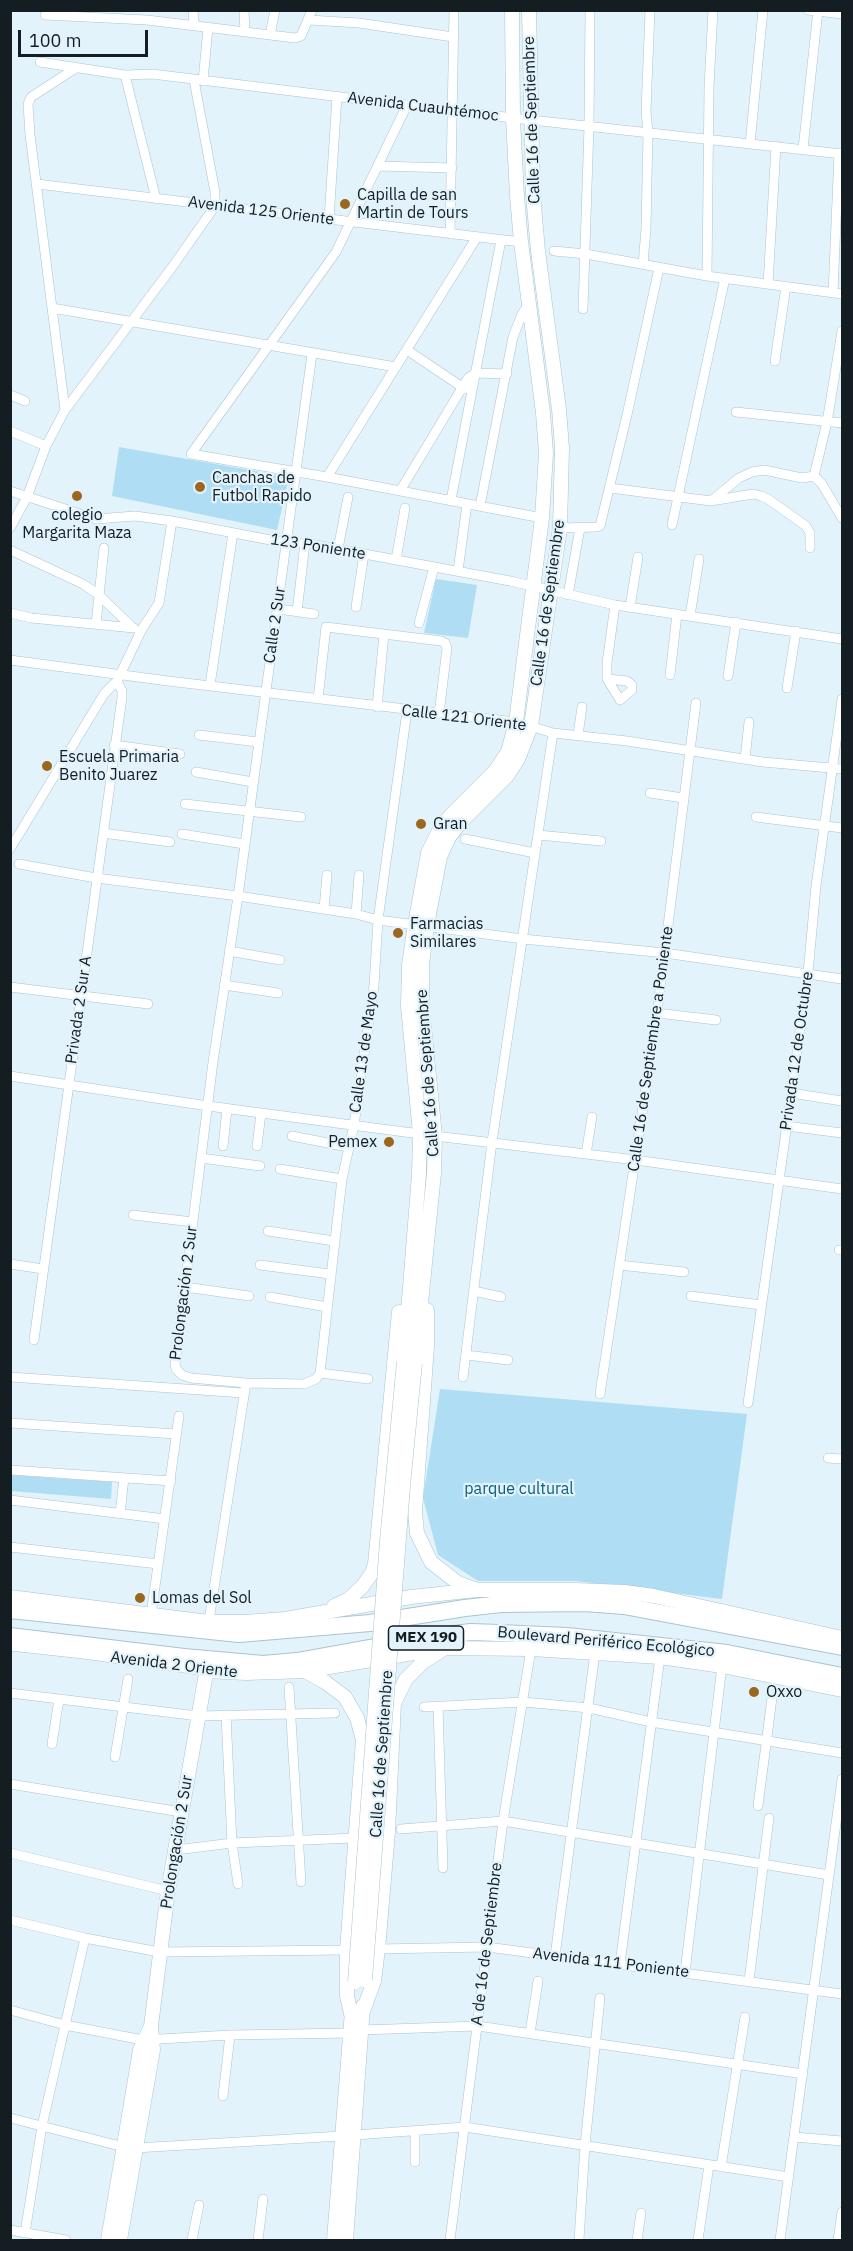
<!DOCTYPE html>
<meta charset="utf-8">
<style>
body{margin:0}
#map{position:relative;width:853px;height:2251px;overflow:hidden;background:#e3f3fb;font-family:"IBM Plex Sans",sans-serif}
canvas{display:block}
.frame{position:absolute;inset:0;border:12px solid #131d22;pointer-events:none}
.scale{position:absolute;left:18px;top:30px;width:130px;height:27px;box-sizing:border-box;border:3px solid #131d22;border-top:0;padding-left:8px;font-size:18px;line-height:21px;white-space:nowrap;color:#131d22;-webkit-text-stroke:4px #e3f3fb;paint-order:stroke}
</style>
<div id="map">
<canvas width="853" height="2251"></canvas>
<div class="frame"></div>
<div class="scale">100 m</div>
</div>
<script>
const ctx = document.querySelector('canvas').getContext('2d');
ctx.lineJoin = 'round';
function fill(path, color) { ctx.fillStyle = color; ctx.fill(path, 'evenodd'); }
const shape = rows => new Path2D(rows.map(r => 'M' + r).join(''));
function stroke(path, color, width, dash) { ctx.strokeStyle = color; ctx.lineWidth = width; ctx.lineCap = dash ? 'butt' : 'round'; ctx.setLineDash(dash || []); ctx.stroke(path); }
function write(font, color, halo, rows, align = 'center') {
  ctx.font = font + ' "IBM Plex Sans",sans-serif'; ctx.lineWidth = 4.5; ctx.setLineDash([]); ctx.textBaseline = 'middle'; ctx.strokeStyle = halo; ctx.fillStyle = color; for (const [text, x, y, turn = 0] of rows) {
    ctx.save(); ctx.translate(x, y); ctx.rotate((+turn || 0) * Math.PI / 180); ctx.textAlign = isNaN(turn) ? turn : align; if (halo) ctx.strokeText(text, 0, 0); ctx.fillText(text, 0, 0); ctx.restore();
  }
}
const green = shape([
 [119,447,289,477,277,530,112,496],
 [436,579,477,585,468,638,424,633],
 [440,1389,747,1414,722,1599,576,1581,478,1581,438,1555,423,1498],
 [10,1475,112,1482,111,1499,11,1491]
]);
const street = shape([
 [193,10,194,25],
 [244,10,245,32],
 [808,10,842,14],
 [45,15,147,20,295,38,301,36,312,10],
 [309,20,359,23,453,37],
 [270,35,275,10],
 [40,62,125,75,152,74,513,118,842,154],
 [125,75,156,199],
 [203,81,208,28],
 [407,105,336,252,191,454,327,477,542,518],
 [750,144,763,10],
 [803,149,818,10],
 [378,166,452,168],
 [37,184,521,242],
 [329,219,337,96],
 [450,234,454,10],
 [554,251,586,254,707,276,842,294],
 [643,264,646,229,648,132,646,111,650,10],
 [707,276,709,87,713,10],
 [768,284,776,146],
 [833,293,839,153],
 [52,308,396,367],
 [583,309,589,126,590,10],
 [407,350,465,389],
 [312,354,238,896,213,1062,175,1364,176,1369,182,1375,191,1378,246,1383,304,1384,316,1379,320,1373,342,1179,354,1125,374,985,378,920,407,711],
 [775,361,786,286],
 [10,395,25,401],
 [65,410,30,135,28,104,31,97,76,68],
 [736,412,842,423],
 [10,431,46,446],
 [814,476,827,422,842,331],
 [327,477,477,237],
 [610,488,711,501,753,494,761,496,768,499,806,526,810,533,810,548],
 [10,491,96,519,135,516,172,521,286,543,305,543,510,581,615,605,842,639],
 [400,491,468,378,476,373,507,374],
 [451,500,501,240],
 [711,501,739,478,752,472,764,470,802,478,814,476,822,484,842,518],
 [480,506,513,337,522,314,528,305],
 [672,525,725,278],
 [10,528,27,497,46,446,65,410,173,266,215,206,215,192,194,80],
 [560,528,597,527,600,526,627,415,659,268],
 [338,549,348,497],
 [10,550,83,584,99,595,133,628],
 [396,560,405,508],
 [458,571,467,504],
 [568,595,580,528],
 [356,607,364,554],
 [630,607,638,557],
 [278,609,314,614],
 [297,612,305,543],
 [10,613,31,618,134,628],
 [690,616,699,559],
 [419,623,434,567],
 [96,624,104,548],
 [10,660,168,681,516,722,553,733,627,741,763,762,842,769],
 [670,675,677,614],
 [728,676,736,622],
 [607,679,627,681,632,685,632,690,620,700,607,679,607,663,615,605],
 [210,685,233,533],
 [787,688,796,631],
 [318,699,326,627,441,641,445,643,447,648,439,714],
 [377,707,384,634],
 [199,735,258,742],
 [578,735,582,707],
 [114,745,180,754],
 [745,759,749,722],
 [196,772,253,782],
 [650,793,683,798],
 [185,804,301,817],
 [756,817,842,828],
 [103,833,170,842],
 [182,834,244,844],
 [538,835,601,841],
 [465,839,535,853],
 [10,849,104,694,117,681,142,629,159,603,172,521],
 [19,864,96,878,238,896,356,914,378,920,523,939,665,953,842,979],
 [324,909,327,875],
 [356,914,359,875],
 [229,951,280,960],
 [224,985,278,993],
 [10,987,148,1004],
 [657,1013,716,1020],
 [10,1076,208,1106,435,1136,636,1160,842,1189],
 [791,1093,842,1101],
 [786,1126,842,1133],
 [292,1136,348,1147],
 [223,1146,227,1109],
 [257,1146,261,1113],
 [586,1154,592,1117],
 [201,1158,260,1166],
 [280,1169,342,1179],
 [133,1215,193,1222],
 [268,1231,334,1241],
 [839,1250,842,1250],
 [10,1264,43,1269],
 [260,1265,330,1274],
 [619,1265,684,1272],
 [185,1287,249,1296],
 [474,1291,501,1297],
 [691,1296,761,1305],
 [270,1297,327,1307],
 [34,1340,122,697,122,691,117,681],
 [466,1355,508,1360],
 [320,1373,368,1379],
 [10,1377,244,1393],
 [463,1377,492,1142,553,733],
 [600,1394,657,1013,696,703],
 [748,1403,808,973,816,886,842,699],
 [10,1423,176,1434],
 [828,1458,842,1459],
 [10,1470,171,1481],
 [10,1500,165,1519],
 [120,1514,124,1478],
 [10,1547,158,1564],
 [151,1615,179,1416],
 [208,1627,246,1383],
 [10,1646,83,1654,206,1671],
 [289,1687,301,1882],
 [10,1693,198,1716,335,1713],
 [438,1706,443,1868],
 [424,1707,523,1702,589,1708,651,1722,842,1753],
 [226,1715,232,1843,238,1884],
 [52,1744,59,1699],
 [115,1757,128,1679],
 [10,1784,181,1812],
 [758,1806,772,1698],
 [401,1829,503,1821,829,1875],
 [176,1850,232,1843,355,1838],
 [10,1853,168,1891],
 [10,1920,85,1938,159,1952,347,1950],
 [378,1949,487,1947,842,1994],
 [555,1956,595,1653],
 [620,1964,660,1657],
 [685,1972,722,1666],
 [749,1981,769,1818],
 [10,2010,65,2025,143,2040,230,2035,351,2033],
 [361,2030,478,2026,803,2074],
 [530,2033,538,1981],
 [223,2096,230,2035],
 [10,2118,124,2147],
 [355,2135,465,2127,789,2177],
 [794,2137,842,2141],
 [135,2148,342,2136],
 [415,2162,415,2131],
 [721,2167,745,2017],
 [10,2230,66,2240],
 [25,2233,42,2126,85,1938],
 [192,2240,199,2205],
 [258,2240,263,2199],
 [450,2240,503,1821,531,1649],
 [579,2240,585,2145,600,1998],
 [637,2240,641,2213],
 [698,2240,709,2165],
 [780,2240,842,1779],
 [838,2240,842,2212]
]);
const secondary = shape([
 [427,1310,427,1346,415,1512,417,1533,431,1562,458,1583,475,1589],
 [404,1362,419,1174,420,1134,408,1006,409,965,415,924,428,853,439,831,451,815,495,771,508,752,516,722,542,518,546,453,543,413,521,242,517,196,513,118,512,10],
 [415,1363,434,1173,435,1136,422,1006,422,964,427,925,440,857,449,837,460,823,506,777,518,759,531,726,560,528,562,448,559,409,538,251,533,194,529,10],
 [10,1597,209,1622,244,1622,285,1619,411,1597,477,1590,576,1590,624,1592,654,1596,842,1638],
 [334,1606,349,1599,362,1587,372,1573,375,1564,399,1312],
 [206,1671,246,1673,305,1671,444,1648,531,1649,660,1657,722,1666,842,1690],
 [305,1671,325,1682,345,1697,357,1718,363,1740,347,1950,347,1996,352,2018],
 [362,2014,374,1981,378,1949,388,1832,394,1703,406,1679,423,1662,442,1650],
 [108,2240,140,2050,151,2026],
 [120,2240,153,2050,151,2026,168,1891,208,1662],
 [334,2240,352,2011],
 [346,2240,363,2006]
]);
const highway = shape([
 [10,1610,239,1634,370,1623,465,1608,501,1604,584,1603,624,1606,842,1647],
 [10,1636,184,1657,263,1664,297,1661,430,1637,471,1632,499,1633,567,1636,727,1653,842,1676]
]);
const secondaryBridge = shape([
 [365,1980,403,1486,415,1363],
 [355,1982,387,1541,404,1362]
]);
const markers = [
 [345,204,6,"#9b671e"],
 [200,487,6,"#9b671e"],
 [77,496,6,"#9b671e"],
 [47,766,6,"#9b671e"],
 [421,824,6,"#9b671e"],
 [398,933,6,"#9b671e"],
 [389,1142,6,"#9b671e"],
 [140,1598,6,"#9b671e"],
 [754,1692,6,"#9b671e"]
];
const shields = [
 [426,1638,75]
];
const shieldNames = [
 ["MEX 190",426,1638]
];
const streetNames = [
 ["Avenida Cuauhtémoc",423,107,7],
 ["Calle 16 de Septiembre",532,120,-92],
 ["Avenida 125 Oriente",261,211,7],
 ["123 Poniente",318,547,9],
 ["Calle 16 de Septiembre",548,603,-82],
 ["Calle 2 Sur",275,625,-82],
 ["Calle 121 Oriente",464,718,7],
 ["Privada 2 Sur A",79,1010,-82],
 ["Calle 16 de Septiembre a Poniente",651,1049,-82],
 ["Privada 12 de Octubre",797,1051,-82],
 ["Calle 13 de Mayo",364,1052,-82],
 ["Calle 16 de Septiembre",428,1073,-94],
 ["Prolongación 2 Sur",184,1293,-83],
 ["Boulevard Periférico Ecológico",606,1642,5],
 ["Avenida 2 Oriente",174,1665,7],
 ["Calle 16 de Septiembre",382,1754,-86],
 ["Prolongación 2 Sur",177,1842,-81],
 ["A de 16 de Septiembre",487,1944,-83],
 ["Avenida 111 Poniente",611,1963,7]
];
const poiNames = [
 ["Capilla de san",357,195],
 ["Martin de Tours",357,213],
 ["Canchas de",212,478],
 ["Futbol Rapido",212,496],
 ["colegio",77,515,"center"],
 ["Margarita Maza",77,533,"center"],
 ["Escuela Primaria",59,757],
 ["Benito Juarez",59,775],
 ["Gran",433,824],
 ["Farmacias",410,924],
 ["Similares",410,942],
 ["Pemex",377,1142,"right"],
 ["Lomas del Sol",152,1598],
 ["Oxxo",766,1692]
];
const parkNames = [
 ["parque cultural",519,1489]
];
fill(green, '#afddf4');
stroke(street, '#a9c4d1', 10);
stroke(secondary, '#a9c4d1', 15);
stroke(highway, '#a9c4d1', 18);
stroke(street, '#fff', 9);
stroke(secondary, '#fff', 14);
stroke(highway, '#fff', 16);
stroke(secondaryBridge, '#a9c4d1', 15, []);
stroke(secondaryBridge, '#fff', 14);
for (const [x, y, r, color] of markers) { const dot = new Path2D(); dot.arc(x, y, r, 0, 2 * Math.PI); ctx.fillStyle = color; ctx.fill(dot); stroke(dot, '#e3f3fb', 2); }
for (const [x, y, w] of shields) { const box = new Path2D(); box.roundRect(x - w / 2, y - 12, w, 24, 4.5); ctx.fillStyle = '#e3f3fb'; ctx.fill(box); stroke(box, '#131d22', 1.5); }
write('bold 15px', '#131d22', null, shieldNames);
write('16px', '#131d22', '#e3f3fb', streetNames);
write('16px', '#131d22', '#e3f3fb', poiNames, 'left');
write('16px', '#085e7e', '#e3f3fb', parkNames);
</script>
